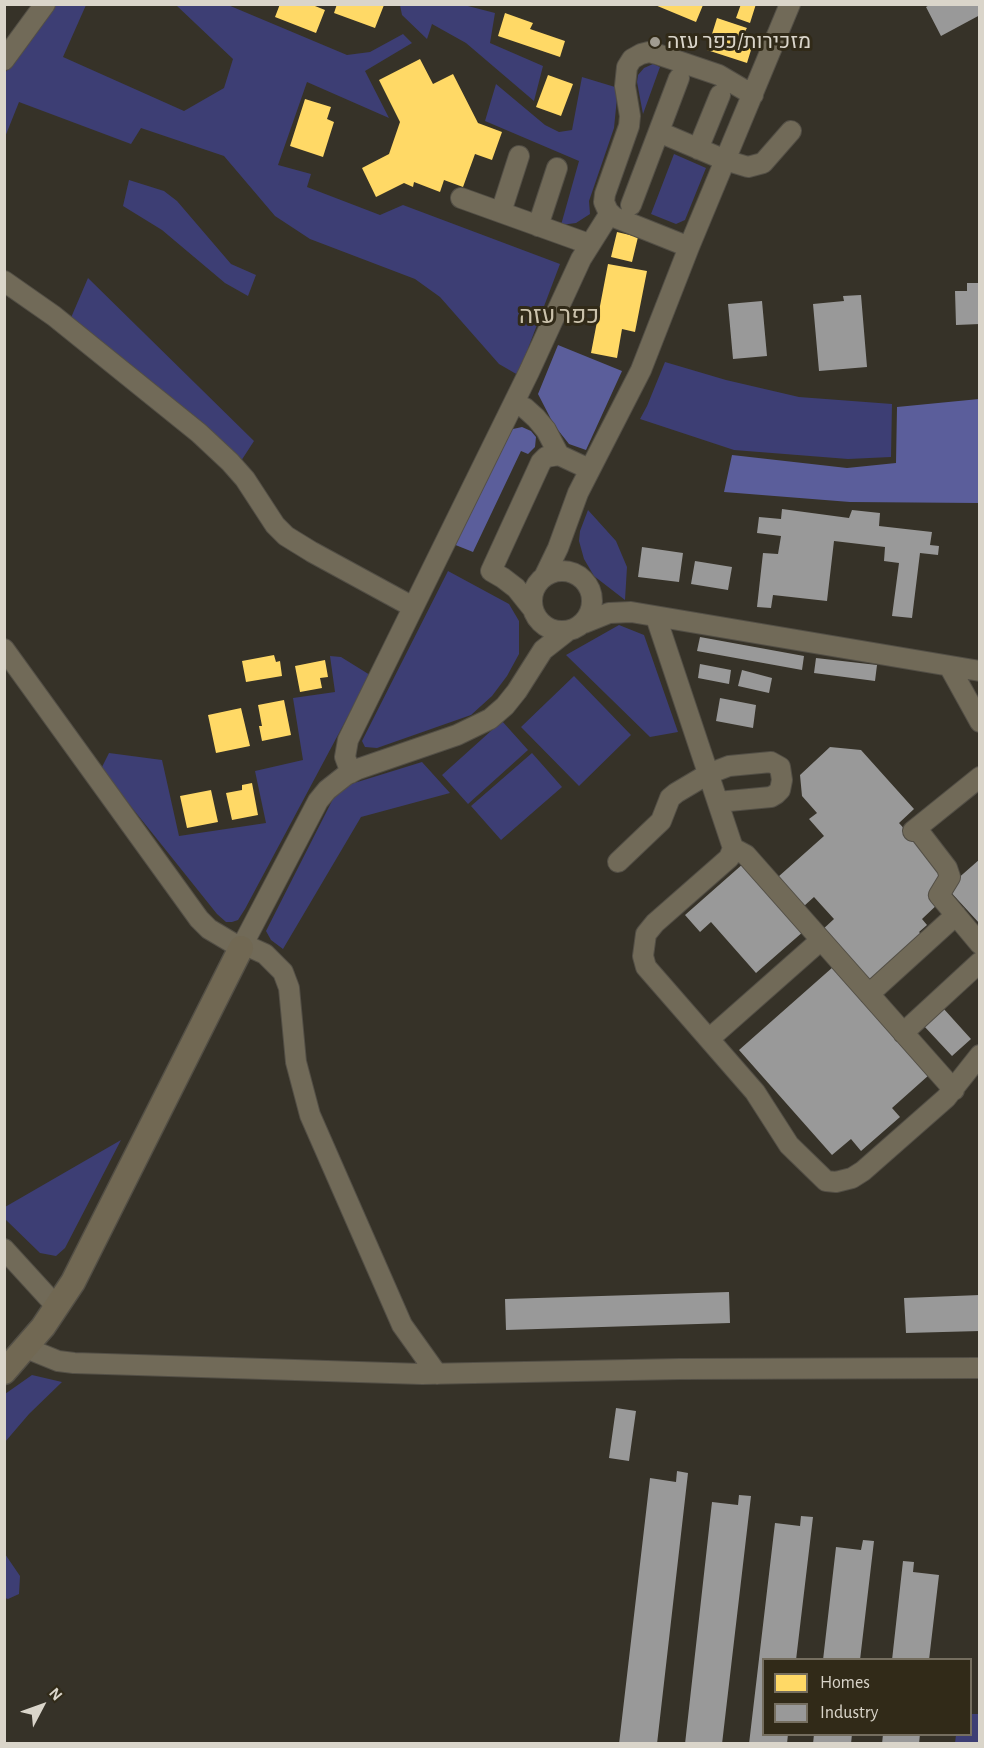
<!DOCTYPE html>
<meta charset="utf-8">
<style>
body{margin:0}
#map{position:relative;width:984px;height:1748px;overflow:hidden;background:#363228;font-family:"Alegreya Sans",sans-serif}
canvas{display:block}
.frame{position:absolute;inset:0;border:6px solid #dad5ca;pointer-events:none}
.legend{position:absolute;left:762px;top:1658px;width:210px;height:78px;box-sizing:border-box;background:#312a18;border:2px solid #756e5f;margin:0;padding:8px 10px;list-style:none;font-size:18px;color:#dad5ca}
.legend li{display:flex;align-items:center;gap:12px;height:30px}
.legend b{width:30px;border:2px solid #756e5f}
.north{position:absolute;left:12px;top:1676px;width:60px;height:60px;-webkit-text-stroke:4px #312a18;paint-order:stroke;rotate:49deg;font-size:16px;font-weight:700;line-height:24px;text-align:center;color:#dad5ca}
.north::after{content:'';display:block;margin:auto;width:21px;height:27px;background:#dad5ca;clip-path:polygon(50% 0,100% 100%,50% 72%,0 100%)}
</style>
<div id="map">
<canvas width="984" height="1748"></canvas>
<div class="frame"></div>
<ul class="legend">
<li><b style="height:16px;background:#ffd966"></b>Homes</li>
<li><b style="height:16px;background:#999"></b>Industry</li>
</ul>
<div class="north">N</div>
</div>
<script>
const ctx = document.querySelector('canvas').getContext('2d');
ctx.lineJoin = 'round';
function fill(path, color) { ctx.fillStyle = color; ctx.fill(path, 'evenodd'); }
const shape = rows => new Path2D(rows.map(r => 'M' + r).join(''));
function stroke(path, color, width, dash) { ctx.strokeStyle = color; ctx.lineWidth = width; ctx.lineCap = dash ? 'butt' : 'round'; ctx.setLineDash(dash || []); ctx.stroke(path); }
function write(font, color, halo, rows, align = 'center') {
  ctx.font = font + ' "Alegreya Sans",Heebo,sans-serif'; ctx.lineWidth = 6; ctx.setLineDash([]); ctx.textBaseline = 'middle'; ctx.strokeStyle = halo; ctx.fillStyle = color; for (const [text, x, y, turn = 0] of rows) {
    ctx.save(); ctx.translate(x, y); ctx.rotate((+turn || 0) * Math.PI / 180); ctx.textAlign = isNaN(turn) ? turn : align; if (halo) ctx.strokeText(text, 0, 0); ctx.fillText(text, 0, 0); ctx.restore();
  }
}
const green = shape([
 [53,5,86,5,63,57,184,111,224,88,233,59,176,5,228,5,347,55,370,52,403,34,412,43,365,71,389,118,307,82,278,165,311,174,307,187,380,215,403,205,560,264,518,375,499,364,440,297,415,279,310,239,275,216,224,156,141,128,131,144,19,102,5,137,5,73],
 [400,5,464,5,495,13,490,43,543,66,534,101,466,43,432,24,427,39,402,15],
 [653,64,660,67,643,114,637,82,638,75,644,68],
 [582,77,615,87,617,98,614,128,589,201,590,214,576,223,561,225,579,161,485,121,496,84,545,125,559,132,572,130],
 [674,154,706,168,685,220,676,224,651,214],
 [129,180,164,191,177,201,231,264,256,275,248,296,225,283,162,230,123,206],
 [88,278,254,441,241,461,70,320],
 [665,362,726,380,799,397,892,404,891,457,848,459,734,450,640,419,647,406],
 [588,510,616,541,627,567,625,600,594,576,584,559,579,541,580,531],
 [448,571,509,604,519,621,519,654,507,676,492,696,471,715,377,748,365,747,362,741],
 [619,625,644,635,678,732,650,737,566,655],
 [330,656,341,657,370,675,245,909,238,920,232,922,226,922,217,914,101,769,109,753,162,760,179,836,266,823,255,771,303,760,293,698,335,692],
 [574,676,631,735,579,786,521,727],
 [502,721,528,750,468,804,442,775],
 [532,753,562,787,501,840,471,806],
 [422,762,450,793,361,817,283,949,271,940,266,931,335,795,351,784],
 [121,1140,65,1248,56,1256,40,1253,5,1219,5,1207],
 [32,1375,62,1382,29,1414,5,1442,5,1394],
 [5,1554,20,1576,19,1594,8,1599,5,1598],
 [971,1714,979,1714,979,1743,955,1743,956,1735,970,1734]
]);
const forest = shape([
 [558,345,622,371,586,450,569,444,554,425,538,394],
 [979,399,979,503,850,502,724,492,732,455,847,468,896,463,897,407],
 [522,427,531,431,536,437,535,447,528,454,521,451,473,552,453,544,506,433,513,429]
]);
const homes = shape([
 [280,4,310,4,325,10,316,33,275,17],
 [337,4,383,4,384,5,375,28,334,13],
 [741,4,756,4,750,23,736,18],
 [655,5,703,5,696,22],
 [505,13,533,23,530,29,565,41,560,57,498,36],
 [717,18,747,28,744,33,755,37,747,63,707,50],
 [420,59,433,84,453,74,478,123,502,132,492,160,475,154,463,187,444,180,440,192,414,182,413,187,404,183,376,197,362,168,389,154,400,122,379,80],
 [548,75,573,84,561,116,536,107],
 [305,99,331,107,327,119,334,122,323,157,290,146],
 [617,232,638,237,632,262,611,257],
 [608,264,647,271,635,332,622,329,617,358,591,353],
 [274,655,276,662,280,661,282,676,246,682,242,661],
 [325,660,328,677,320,678,322,688,300,692,295,666],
 [284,700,291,735,262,741,259,726,262,726,258,705],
 [241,708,250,746,216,753,208,715],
 [252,783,258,815,232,820,226,793,242,790,242,785],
 [211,790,218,822,187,828,180,796]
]);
const industry = shape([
 [931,4,980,4,980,15,941,36,926,7],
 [967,283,980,283,980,324,956,325,955,291,967,291],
 [861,295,867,367,819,371,813,304,844,301,843,296],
 [762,301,767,356,733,359,728,304],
 [782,509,849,518,852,510,880,513,879,526,932,532,930,545,939,546,938,555,920,553,912,618,892,616,899,563,884,561,885,547,834,541,827,601,773,595,771,608,757,607,763,553,778,554,781,536,757,533,759,517,781,519],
 [642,547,683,553,679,582,638,577],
 [695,561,732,567,728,590,691,584],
 [700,637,804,656,802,670,697,651],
 [816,658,877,665,875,681,814,673],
 [700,664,731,670,729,684,698,678],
 [742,670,772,678,769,693,738,686],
 [720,698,756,705,753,728,716,721],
 [830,747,861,750,914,809,899,823,947,877,930,891,940,902,922,919,927,925,919,932,923,936,868,984,821,931,834,919,814,897,804,906,778,877,824,836,809,819,817,813,802,796,800,775],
 [980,859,980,924,947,888],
 [744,863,804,931,756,973,711,922,700,932,685,915],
 [833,967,929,1075,892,1108,900,1117,861,1151,851,1139,832,1155,739,1050],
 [943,1008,971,1039,952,1056,924,1026],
 [729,1292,730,1323,506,1330,505,1299],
 [980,1295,980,1331,906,1333,904,1298],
 [616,1408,636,1411,629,1461,609,1458],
 [677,1471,688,1473,657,1744,619,1744,650,1478,676,1482],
 [739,1495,751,1496,722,1744,685,1744,712,1502,738,1505],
 [801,1516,813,1517,796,1660,764,1660,764,1734,788,1734,787,1744,749,1744,775,1523,800,1526],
 [863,1540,874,1541,860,1660,823,1660,836,1547,861,1550],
 [903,1561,914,1562,913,1572,939,1575,929,1660,892,1660],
 [814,1734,852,1734,851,1744,813,1744],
 [883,1734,920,1734,919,1744,882,1744]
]);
const minor = shape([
 [4,60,45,4],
 [659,132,725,160,748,167,763,163,791,131],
 [698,149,720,95],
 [461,198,589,244],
 [631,205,679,78],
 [501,212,519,156],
 [538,226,557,168],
 [689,247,614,217,608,211,604,202,605,194,629,126,630,116,625,86,627,67,632,59,641,54,649,52,657,54,719,75,753,95],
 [4,281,54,316,199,433,230,462,245,479,275,525,286,536,312,552,413,607],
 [514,403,525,408,536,418,546,430,559,455],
 '532 601a30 30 0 1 1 60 0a30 30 0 1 1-60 0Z',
 [544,577,558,548,578,493,641,370,689,247,790,4],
 [532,608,516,588,503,578,491,571,541,462,546,457,559,455,589,469],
 [656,617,733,848,729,858,655,923,646,934,643,956,646,967,755,1092,789,1145,826,1181,836,1182,852,1178,863,1171,946,1098,980,1055],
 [584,623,609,613,631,612,980,671],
 [4,649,199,919,209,929,241,948,318,801,327,790,346,775,358,769,457,735,490,719,505,706,517,691,543,650,566,632],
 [949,666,980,722],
 [351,773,345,757,348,740,529,372,581,259,610,213],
 [917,829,947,868,950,877,939,895,980,944],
 [913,831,980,777],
 [733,848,746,855,954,1090],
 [618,862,661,821,670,798,676,793,708,774,729,766,771,762,780,767,782,780,780,790,776,794,771,797,718,802],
 [243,944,265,954,283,972,289,988,296,1062,310,1115,402,1325,437,1374],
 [869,994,956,915],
 [903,1033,980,962],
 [709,1039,821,940],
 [4,1249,57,1307],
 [26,1348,58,1361,74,1363,422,1374,680,1369,980,1368]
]);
const major = shape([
 [4,1372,43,1327,73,1282,241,948]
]);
const markers = [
 [655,42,6,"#a19c91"]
];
const poiNames = [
 ["מזכירות/כפר עזה",667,42]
];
const quarterNames = [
 ["כפר עזה",559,316]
];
fill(green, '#3d3e74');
fill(forest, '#5b5e9b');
fill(homes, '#ffd966');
fill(industry, '#999');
stroke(minor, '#534f46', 22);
stroke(major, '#534f46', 27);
stroke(minor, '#716a58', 20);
stroke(major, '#716853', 24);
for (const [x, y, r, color] of markers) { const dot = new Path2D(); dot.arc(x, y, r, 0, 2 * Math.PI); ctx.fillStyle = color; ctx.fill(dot); stroke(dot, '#312a18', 2); }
write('21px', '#dad5ca', '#312a18', poiNames, 'left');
write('24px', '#cbc2ac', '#312a18', quarterNames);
</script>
